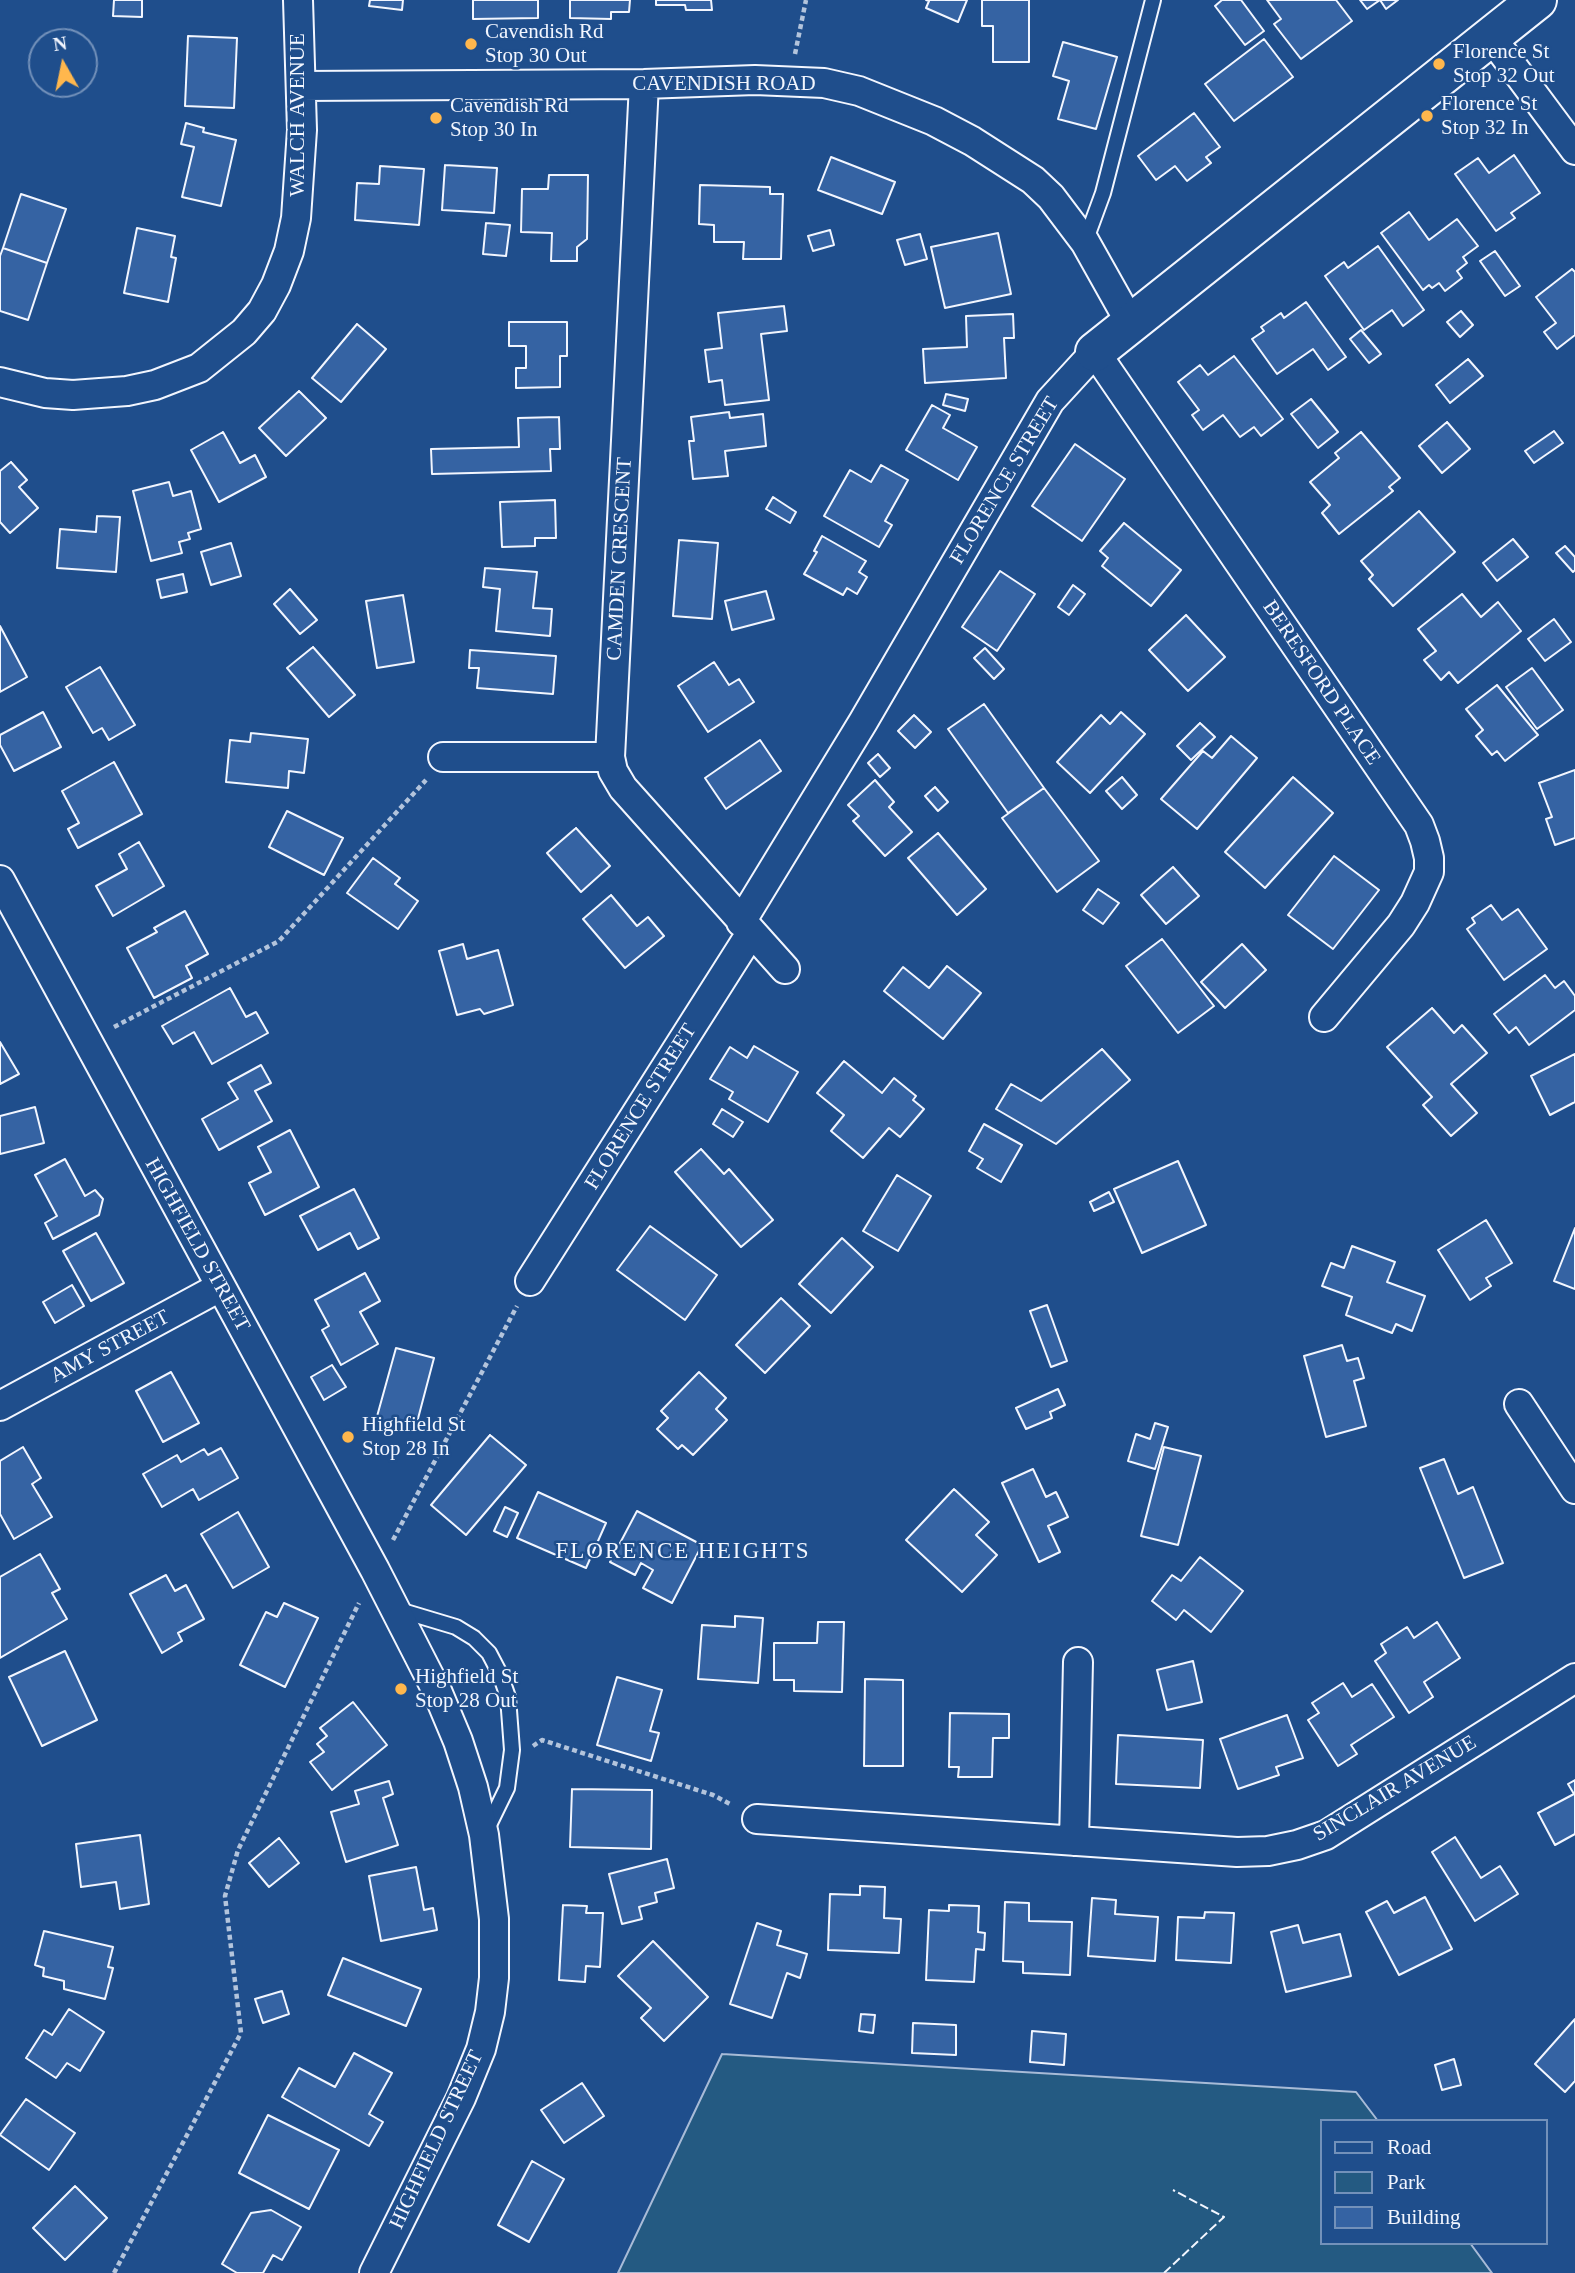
<!DOCTYPE html>
<style>
body{margin:0}
#map{position:relative;width:1575px;height:2273px;overflow:hidden;background:#1f4e8c;font-family:"Times New Roman",serif}
canvas{display:block}
.legend{position:absolute;left:1320px;top:2119px;width:228px;height:126px;box-sizing:border-box;background:#1f4e8c;border:2px solid #7391ba;margin:0;padding:9px 12px;list-style:none;font-size:21px;color:#f2f6ff}
.legend li{display:flex;align-items:center;gap:14px;height:35px}
.legend b{width:35px;border:2px solid #7391ba}
.north{position:absolute;left:28px;top:28px;width:70px;height:70px;box-sizing:border-box;background:#1f4e8c;border:2px solid #7391ba;border-radius:50%;rotate:351deg;font-size:19px;font-weight:700;line-height:28px;text-align:center;color:#f2f6ff}
.north::after{content:'';display:block;margin:auto;width:24px;height:32px;background:#ffb74d;clip-path:polygon(50% 0,100% 100%,50% 72%,0 100%)}
</style>
<div id="map">
<canvas width="1575" height="2273"></canvas>
<ul class="legend">
<li><b style="height:9px;background:#1f4e8c"></b>Road</li>
<li><b style="height:19px;background:#245a82"></b>Park</li>
<li><b style="height:19px;background:#3563a3"></b>Building</li>
</ul>
<div class="north">N</div>
</div>
<script>
const ctx = document.querySelector('canvas').getContext('2d');
ctx.lineJoin = 'round';
function fill(path, color) { ctx.fillStyle = color; ctx.fill(path, 'evenodd'); }
const shape = rows => new Path2D(rows.map(r => 'M' + r).join(''));
function stroke(path, color, width, dash) { ctx.strokeStyle = color; ctx.lineWidth = width; ctx.lineCap = dash ? 'butt' : 'round'; ctx.setLineDash(dash || []); ctx.stroke(path); }
function write(font, color, halo, rows, align = 'center') {
  ctx.font = font + ' "Times New Roman",serif'; ctx.lineWidth = 5; ctx.setLineDash([]); ctx.textBaseline = 'middle'; ctx.strokeStyle = halo; ctx.fillStyle = color; for (const [text, x, y, turn = 0] of rows) {
    ctx.save(); ctx.translate(x, y); ctx.rotate((+turn || 0) * Math.PI / 180); ctx.textAlign = isNaN(turn) ? turn : align; if (halo) ctx.strokeText(text, 0, 0); ctx.fillText(text, 0, 0); ctx.restore();
  }
}
const green = shape([
 [722,2054,1356,2092,1378,2121,1321,2121,1321,2243,1470,2243,1492,2273,618,2273,722,2054]
]);
const building = shape([
 [114,0,142,0,142,17,113,16,114,0],
 [370,0,403,0,402,10,369,6,370,0],
 [473,0,538,0,538,18,473,19,473,0],
 [570,0,630,0,629,12,611,12,611,19,570,18,570,0],
 [656,0,711,0,712,10,686,10,685,5,656,5,656,0],
 [926,0,967,0,958,22,926,8,929,1,926,0],
 [982,0,1029,0,1029,62,993,62,993,26,982,26,982,0],
 [1222,0,1241,0,1264,31,1245,45,1215,6,1222,0],
 [1267,0,1336,0,1352,21,1301,59,1274,24,1281,19,1267,0],
 [1360,0,1380,0,1367,9,1360,0],
 [1380,0,1398,0,1386,9,1380,0],
 [188,36,237,38,234,108,185,106,188,36],
 [1264,39,1293,77,1234,121,1205,84,1264,39],
 [1063,42,1117,57,1096,129,1058,119,1069,81,1053,76,1063,42],
 [1194,113,1220,147,1206,157,1211,163,1187,181,1175,166,1156,180,1138,156,1194,113],
 [186,123,204,128,203,132,236,140,221,206,182,197,194,147,181,144,186,123],
 [1514,155,1540,193,1511,213,1515,218,1496,231,1455,174,1478,158,1489,173,1514,155],
 [831,157,895,182,882,214,818,190,831,157],
 [445,165,497,168,494,213,442,210,445,165],
 [380,166,424,169,419,225,355,220,357,183,379,184,380,166],
 [549,175,588,175,587,239,577,247,577,261,551,261,552,233,521,232,522,189,548,189,549,175],
 [700,185,770,187,770,194,783,194,781,259,743,259,744,242,714,242,714,225,699,224,700,185],
 [21,194,66,209,47,263,3,248,21,194],
 [1409,212,1429,240,1457,219,1478,246,1463,257,1467,263,1457,271,1462,278,1445,291,1439,283,1432,288,1429,285,1423,290,1381,233,1409,212],
 [486,223,510,225,506,256,483,254,486,223],
 [137,228,175,236,171,257,176,258,168,302,124,293,137,228],
 [830,230,834,245,813,251,808,236,830,230],
 [998,233,1011,294,945,308,931,247,998,233],
 [920,234,927,259,905,265,897,240,920,234],
 [1378,246,1424,310,1403,326,1392,310,1364,330,1325,276,1344,262,1348,268,1378,246],
 [3,248,47,263,28,320,0,311,0,256,3,248],
 [1495,251,1520,286,1505,296,1480,261,1495,251],
 [1572,269,1575,272,1575,335,1557,349,1544,332,1556,323,1536,297,1572,269],
 [1306,302,1346,357,1328,370,1313,349,1277,374,1252,339,1264,331,1261,327,1281,313,1284,318,1306,302],
 [784,306,787,331,761,334,769,400,725,405,722,380,709,382,705,350,722,348,718,313,784,306],
 [1461,311,1473,325,1460,337,1447,322,1461,311],
 [1013,314,1014,338,1004,338,1006,378,925,383,923,349,967,347,966,316,1013,314],
 [509,322,567,322,567,356,560,356,560,387,516,388,516,368,526,368,526,346,509,346,509,322],
 [357,324,386,349,341,402,312,378,357,324],
 [1361,330,1381,354,1369,363,1350,339,1361,330],
 [1234,356,1283,419,1261,436,1254,427,1240,437,1223,415,1203,430,1192,415,1199,410,1178,382,1200,365,1208,375,1234,356],
 [1468,359,1483,376,1450,403,1436,385,1468,359],
 [299,391,326,418,286,456,259,428,299,391],
 [946,394,968,399,965,411,943,405,946,394],
 [1311,399,1338,432,1318,448,1291,414,1311,399],
 [932,405,950,415,943,428,977,447,958,480,906,450,932,405],
 [729,412,730,418,763,414,766,446,725,451,728,476,693,479,689,441,694,441,691,417,729,412],
 [559,417,560,449,550,449,551,471,432,474,431,449,519,447,518,418,559,417],
 [1447,422,1470,449,1442,473,1419,446,1447,422],
 [1554,431,1563,443,1534,463,1525,451,1554,431],
 [223,432,240,463,255,455,266,477,219,502,191,450,223,432],
 [1361,432,1400,478,1389,487,1393,491,1339,534,1322,513,1330,505,1310,482,1339,458,1335,453,1361,432],
 [1075,444,1125,479,1082,541,1032,506,1075,444],
 [11,462,27,480,19,487,38,508,10,533,0,522,0,471,11,462],
 [881,465,908,480,885,521,892,525,879,547,824,516,850,470,871,482,881,465],
 [169,482,173,496,191,491,201,529,188,533,190,539,179,542,182,553,151,561,133,491,169,482],
 [773,497,796,512,790,523,766,509,773,497],
 [555,500,556,538,535,538,535,546,502,547,500,502,555,500],
 [1419,511,1455,552,1393,606,1369,579,1373,575,1361,561,1419,511],
 [97,516,120,517,116,572,57,568,60,529,96,532,97,516],
 [1124,523,1181,570,1151,606,1102,566,1108,558,1100,551,1124,523],
 [822,536,866,561,859,572,867,577,857,594,847,588,843,595,804,574,817,552,814,551,822,536],
 [1513,539,1528,557,1497,581,1483,563,1513,539],
 [679,540,718,543,712,619,673,616,679,540],
 [231,543,241,576,211,585,201,552,231,543],
 [1565,546,1575,557,1575,570,1573,572,1556,553,1565,546],
 [485,568,537,572,533,608,552,609,550,636,496,631,500,589,483,587,485,568],
 [1000,571,1035,594,997,651,962,627,1000,571],
 [183,574,187,592,161,598,157,580,183,574],
 [1073,585,1085,594,1069,615,1058,607,1073,585],
 [290,589,317,620,300,634,274,604,290,589],
 [766,591,774,619,732,630,725,601,766,591],
 [1462,594,1481,617,1498,602,1521,631,1458,683,1449,672,1441,680,1424,660,1436,651,1418,629,1462,594],
 [403,595,414,662,377,668,366,601,403,595],
 [1186,615,1225,657,1188,691,1149,650,1186,615],
 [1554,619,1571,642,1545,661,1528,639,1554,619],
 [0,626,27,677,0,692,0,626],
 [313,647,355,695,329,717,287,668,313,647],
 [985,648,1004,669,994,679,974,658,985,648],
 [470,650,556,656,553,694,477,688,479,668,469,668,470,650],
 [714,662,729,685,739,679,754,702,708,732,678,686,714,662],
 [100,667,135,725,109,740,102,728,93,733,66,687,100,667],
 [1532,668,1563,710,1537,729,1506,687,1532,668],
 [1497,685,1538,735,1505,761,1497,751,1492,755,1476,736,1483,730,1466,709,1497,685],
 [984,704,1044,788,1008,813,948,729,984,704],
 [43,712,61,747,14,771,0,745,0,735,43,712],
 [1121,712,1145,734,1090,793,1057,762,1101,715,1110,724,1121,712],
 [914,715,931,732,915,748,898,731,914,715],
 [1200,723,1215,737,1191,760,1177,746,1200,723],
 [251,733,308,739,304,773,289,771,288,788,226,782,230,740,250,742,251,733],
 [1231,736,1257,758,1197,829,1161,799,1203,751,1212,758,1231,736],
 [760,740,781,771,726,809,705,778,760,740],
 [878,754,890,768,880,777,868,763,878,754],
 [114,762,142,814,78,848,68,829,79,823,62,791,114,762],
 [1575,770,1575,838,1555,845,1546,819,1552,817,1539,783,1575,770],
 [1122,777,1137,795,1122,809,1106,791,1122,777],
 [1293,777,1333,813,1265,888,1225,852,1293,777],
 [875,780,894,802,889,807,912,832,885,856,853,821,859,816,848,805,875,780],
 [935,787,948,802,938,811,925,796,935,787],
 [1044,788,1099,861,1057,892,1002,818,1044,788],
 [287,811,343,838,324,875,269,847,287,811],
 [576,828,610,866,581,892,547,853,576,828],
 [938,833,986,889,957,915,908,858,938,833],
 [139,842,164,886,113,916,96,886,127,869,119,854,139,842],
 [1334,856,1379,890,1333,949,1288,915,1334,856],
 [373,858,400,878,395,884,418,901,398,929,347,893,373,858],
 [1173,867,1199,896,1166,924,1141,895,1173,867],
 [1098,889,1119,903,1103,924,1083,910,1098,889],
 [611,895,637,926,648,917,664,936,625,968,583,919,611,895],
 [1491,905,1502,920,1518,909,1547,949,1504,980,1467,929,1475,923,1472,918,1491,905],
 [185,911,208,954,186,966,192,978,154,998,127,948,157,932,154,928,185,911],
 [1162,939,1214,1006,1178,1033,1126,966,1162,939],
 [463,944,467,959,498,950,513,1005,484,1014,480,1009,457,1015,439,951,463,944],
 [1242,944,1266,970,1225,1008,1201,982,1242,944],
 [947,966,981,993,943,1039,884,991,903,967,929,988,947,966],
 [1545,975,1555,988,1564,981,1575,996,1575,1010,1529,1045,1516,1027,1509,1033,1494,1014,1545,975],
 [230,988,246,1017,256,1012,268,1033,212,1064,194,1032,173,1044,162,1026,230,988],
 [1432,1008,1454,1033,1462,1025,1487,1053,1451,1084,1477,1113,1451,1136,1423,1105,1432,1097,1387,1047,1432,1008],
 [0,1042,19,1074,0,1084,0,1042],
 [754,1046,798,1072,768,1122,729,1099,733,1092,710,1079,730,1047,747,1058,754,1046],
 [1102,1049,1130,1080,1056,1144,996,1109,1011,1084,1041,1101,1102,1049],
 [1575,1054,1575,1102,1550,1115,1531,1076,1575,1054],
 [844,1061,882,1093,894,1078,916,1096,913,1100,924,1109,900,1137,889,1128,863,1158,831,1131,844,1115,817,1093,844,1061],
 [261,1065,271,1083,255,1091,272,1121,219,1150,202,1119,238,1099,228,1083,261,1065],
 [35,1107,44,1143,0,1154,0,1116,35,1107],
 [722,1109,743,1122,733,1137,713,1124,722,1109],
 [984,1124,1022,1145,1001,1182,977,1168,983,1159,969,1151,984,1124],
 [290,1130,319,1187,265,1215,249,1183,271,1172,258,1147,290,1130],
 [701,1149,724,1174,729,1169,773,1220,741,1247,675,1172,701,1149],
 [65,1159,85,1196,95,1190,103,1199,99,1215,53,1239,45,1223,57,1216,35,1175,65,1159],
 [1178,1161,1206,1225,1142,1253,1114,1189,1178,1161],
 [897,1175,931,1196,898,1251,863,1231,897,1175],
 [354,1189,379,1238,358,1249,350,1233,318,1250,300,1216,354,1189],
 [1109,1192,1114,1202,1094,1211,1090,1202,1109,1192],
 [1486,1220,1512,1263,1486,1278,1491,1286,1470,1300,1438,1250,1486,1220],
 [650,1226,717,1275,685,1320,617,1270,650,1226],
 [1575,1228,1575,1289,1554,1281,1575,1228],
 [96,1233,124,1283,91,1301,63,1251,96,1233],
 [842,1238,873,1267,831,1313,799,1284,842,1238],
 [1352,1246,1395,1262,1387,1282,1425,1296,1412,1331,1396,1324,1392,1333,1346,1315,1352,1297,1322,1286,1331,1263,1344,1268,1352,1246],
 [365,1273,380,1301,360,1312,378,1344,341,1365,322,1330,329,1326,315,1300,365,1273],
 [72,1285,84,1306,55,1323,43,1302,72,1285],
 [781,1298,810,1326,765,1373,736,1345,781,1298],
 [1047,1305,1067,1361,1051,1367,1030,1311,1047,1305],
 [1342,1345,1347,1361,1358,1358,1364,1378,1354,1381,1366,1426,1326,1437,1304,1356,1342,1345],
 [396,1348,434,1358,415,1430,376,1420,396,1348],
 [332,1365,346,1387,324,1400,311,1377,332,1365],
 [171,1372,199,1423,163,1442,136,1391,171,1372],
 [699,1372,726,1398,716,1409,727,1420,693,1455,682,1445,678,1449,657,1429,668,1418,661,1411,699,1372],
 [1058,1389,1065,1405,1050,1412,1052,1418,1026,1429,1016,1408,1058,1389],
 [1155,1423,1168,1427,1155,1469,1128,1461,1136,1434,1150,1439,1155,1423],
 [490,1435,526,1465,466,1535,431,1505,490,1435],
 [23,1447,41,1478,32,1484,52,1517,14,1539,0,1514,0,1461,23,1447],
 [1164,1447,1201,1456,1178,1545,1141,1536,1164,1447],
 [221,1448,238,1478,199,1500,193,1489,162,1507,143,1474,177,1455,181,1462,204,1449,208,1455,221,1448],
 [1444,1459,1458,1494,1473,1487,1503,1563,1464,1578,1420,1468,1444,1459],
 [1033,1469,1046,1497,1056,1492,1068,1517,1048,1526,1060,1552,1039,1562,1002,1483,1033,1469],
 [954,1489,989,1522,976,1535,997,1555,962,1592,906,1540,954,1489],
 [538,1492,606,1523,586,1568,517,1538,538,1492],
 [505,1507,518,1513,507,1537,494,1531,505,1507],
 [637,1511,702,1545,672,1603,643,1588,653,1570,641,1563,635,1575,610,1562,637,1511],
 [238,1512,269,1567,233,1588,201,1534,238,1512],
 [40,1554,60,1589,52,1593,67,1619,0,1658,0,1577,40,1554],
 [1200,1557,1243,1591,1211,1632,1184,1610,1176,1620,1152,1601,1172,1575,1181,1581,1200,1557],
 [166,1575,175,1591,186,1585,204,1619,178,1633,182,1641,162,1653,130,1594,166,1575],
 [284,1603,318,1618,285,1687,240,1665,266,1612,277,1617,284,1603],
 [735,1616,763,1618,758,1683,698,1679,702,1625,735,1627,735,1616],
 [818,1622,844,1622,842,1692,794,1691,794,1680,774,1680,774,1643,817,1643,818,1622],
 [1437,1622,1460,1658,1424,1682,1433,1697,1409,1713,1375,1661,1386,1653,1381,1644,1407,1627,1414,1638,1437,1622],
 [65,1651,97,1720,42,1746,9,1677,65,1651],
 [1193,1661,1202,1702,1167,1710,1157,1670,1193,1661],
 [617,1677,662,1690,650,1731,659,1733,651,1761,597,1745,617,1677],
 [865,1679,903,1680,903,1766,864,1766,865,1679],
 [1343,1683,1352,1697,1372,1684,1394,1717,1351,1745,1357,1754,1338,1766,1308,1720,1319,1713,1312,1703,1343,1683],
 [353,1702,387,1745,332,1790,310,1762,324,1752,317,1744,327,1736,320,1728,353,1702],
 [950,1713,1009,1714,1009,1738,993,1738,992,1777,958,1777,959,1767,949,1767,950,1713],
 [1287,1715,1303,1758,1276,1767,1279,1775,1238,1789,1220,1739,1287,1715],
 [1118,1735,1203,1740,1200,1788,1116,1784,1118,1735],
 [1575,1780,1575,1834,1555,1845,1538,1813,1574,1794,1568,1784,1575,1780],
 [389,1781,393,1794,383,1798,398,1845,346,1862,331,1812,359,1804,355,1791,389,1781],
 [572,1789,652,1790,651,1849,570,1847,572,1789],
 [140,1835,149,1904,120,1909,116,1882,81,1887,76,1844,140,1835],
 [1455,1837,1481,1878,1500,1866,1518,1894,1475,1921,1432,1852,1455,1837],
 [279,1838,299,1863,269,1887,249,1863,279,1838],
 [667,1859,674,1888,655,1893,657,1902,639,1907,642,1919,622,1924,609,1874,667,1859],
 [416,1867,424,1910,433,1908,437,1930,381,1941,369,1876,416,1867],
 [860,1886,885,1887,884,1918,901,1919,899,1953,828,1950,830,1894,860,1895,860,1886],
 [1425,1897,1452,1949,1399,1975,1366,1912,1387,1901,1394,1913,1425,1897],
 [1092,1898,1116,1900,1115,1914,1158,1917,1155,1961,1088,1956,1092,1898],
 [1005,1902,1029,1903,1029,1921,1072,1922,1070,1975,1023,1973,1023,1962,1003,1961,1005,1902],
 [563,1905,587,1906,586,1913,603,1913,600,1967,586,1966,585,1982,559,1980,563,1905],
 [949,1905,979,1906,978,1932,985,1933,984,1950,976,1949,974,1982,926,1980,929,1910,949,1911,949,1905],
 [1205,1912,1234,1913,1231,1963,1176,1960,1178,1917,1204,1918,1205,1912],
 [757,1923,781,1931,777,1945,807,1954,800,1978,787,1973,772,2018,730,2004,757,1923],
 [1298,1925,1303,1943,1340,1934,1351,1976,1286,1992,1271,1932,1298,1925],
 [44,1931,113,1947,108,1967,113,1968,105,1999,64,1989,64,1981,43,1976,44,1968,35,1965,44,1931],
 [653,1941,708,1997,664,2041,641,2018,651,2008,618,1976,653,1941],
 [343,1958,421,1989,406,2026,328,1995,343,1958],
 [282,1991,289,2014,263,2023,255,1999,282,1991],
 [69,2009,104,2032,80,2071,67,2063,56,2078,26,2058,44,2030,52,2035,69,2009],
 [861,2014,875,2015,873,2033,859,2031,861,2014],
 [1575,2019,1575,2081,1565,2092,1535,2064,1575,2019],
 [913,2023,956,2025,956,2055,912,2053,913,2023],
 [1032,2031,1066,2034,1064,2065,1030,2062,1032,2031],
 [354,2053,392,2073,369,2114,383,2122,369,2146,282,2097,299,2068,335,2087,354,2053],
 [1454,2059,1461,2085,1442,2090,1435,2065,1454,2059],
 [582,2083,604,2116,564,2143,541,2110,582,2083],
 [26,2099,75,2133,49,2170,0,2135,26,2099],
 [268,2115,339,2150,309,2209,239,2173,268,2115],
 [532,2161,564,2179,529,2242,498,2225,532,2161],
 [75,2186,107,2218,65,2260,33,2228,75,2186],
 [271,2210,301,2227,282,2260,273,2255,263,2273,237,2273,222,2264,251,2213,271,2210]
]);
const path = shape([
 [795,54,806,0],
 [114,1027,279,941,426,780],
 [393,1540,517,1306],
 [533,1746,542,1740,713,1795,732,1805],
 [114,2273,241,2033,225,1896,238,1850,359,1603]
]);
const lane = shape([
 [1085,242,1103,193,1153,0],
 [396,1609,456,1627,474,1638,489,1653,500,1674,508,1697,512,1750,507,1788,485,1833]
]);
const street = shape([
 [1491,37,1575,150],
 [644,84,610,757,613,771,623,788,785,969],
 [301,86,644,84,755,80,824,83,859,91,934,121,972,141,1033,180,1051,197,1085,242,1131,324],
 [0,382,45,393,73,395,127,391,155,385,199,368,244,332,262,311,276,285,289,251,296,218,302,130,298,0],
 [443,757,610,757],
 [0,880,375,1570,437,1691,458,1741,473,1787,484,1835,494,1919,494,1978,490,2012,481,2049,461,2098,374,2273],
 [741,922,863,722,1050,401,1095,352,1419,825,1425,841,1429,858,1429,872,1415,903,1401,925,1324,1017],
 [530,1281,751,933],
 [1519,1404,1575,1489],
 [0,1406,220,1287],
 [757,1819,1237,1852,1268,1851,1297,1845,1326,1835,1575,1678],
 [1074,1841,1078,1662]
]);
const secondary = shape([
 [1095,352,1537,0]
]);
const fence = shape([
 [1164,2273,1224,2217,1173,2190]
]);
const markers = [
 [471,44,7,"#ffb74d"],
 [1439,64,7,"#ffb74d"],
 [1427,116,7,"#ffb74d"],
 [436,118,7,"#ffb74d"],
 [348,1437,7,"#ffb74d"],
 [401,1689,7,"#ffb74d"]
];
const poiNames = [
 ["Cavendish Rd",485,32],
 ["Stop 30 Out",485,56],
 ["Florence St",1453,52],
 ["Stop 32 Out",1453,76],
 ["Florence St",1441,104],
 ["Stop 32 In",1441,128],
 ["Cavendish Rd",450,106],
 ["Stop 30 In",450,130],
 ["Highfield St",362,1425],
 ["Stop 28 In",362,1449],
 ["Highfield St",415,1677],
 ["Stop 28 Out",415,1701]
];
const streetNames = [
 ["CAVENDISH ROAD",724,84],
 ["WALCH AVENUE",298,115,-90],
 ["FLORENCE STREET",1005,481,-59],
 ["CAMDEN CRESCENT",620,559,-87],
 ["BERESFORD PLACE",1321,683,56],
 ["FLORENCE STREET",641,1107,-58],
 ["HIGHFIELD STREET",197,1245,61],
 ["AMY STREET",110,1347,-28],
 ["SINCLAIR AVENUE",1395,1789,-31],
 ["HIGHFIELD STREET",437,2140,-65]
];
const neighbourhoodNames = [
 ["FLORENCE HEIGHTS",683,1552]
];
fill(green, '#245a82');
stroke(green, '#a8bbd7', 2);
fill(building, '#3563a3');
stroke(building, '#f2f6ff', 2);
stroke(lane, '#f2f6ff', 18);
stroke(street, '#f2f6ff', 32);
stroke(secondary, '#f2f6ff', 42);
stroke(path, '#b3c4dc', 4.5, [5, 3.5]);
stroke(lane, '#1f4e8c', 14);
stroke(street, '#1f4e8c', 28);
stroke(secondary, '#1f4e8c', 38);
stroke(fence, '#f2f6ff', 2, [9, 3.5]);
for (const [x, y, r, color] of markers) { const dot = new Path2D(); dot.arc(x, y, r, 0, 2 * Math.PI); ctx.fillStyle = color; ctx.fill(dot); stroke(dot, '#1f4e8c', 2.5); }
write('21px', '#f2f6ff', '#1f4e8c', poiNames, 'left');
write('21px', '#f2f6ff', '#1f4e8c', streetNames);
ctx.letterSpacing = '2px';
write('23px', '#f2f6ff', '#1f4e8c', neighbourhoodNames);
ctx.letterSpacing = '0px';
</script>
